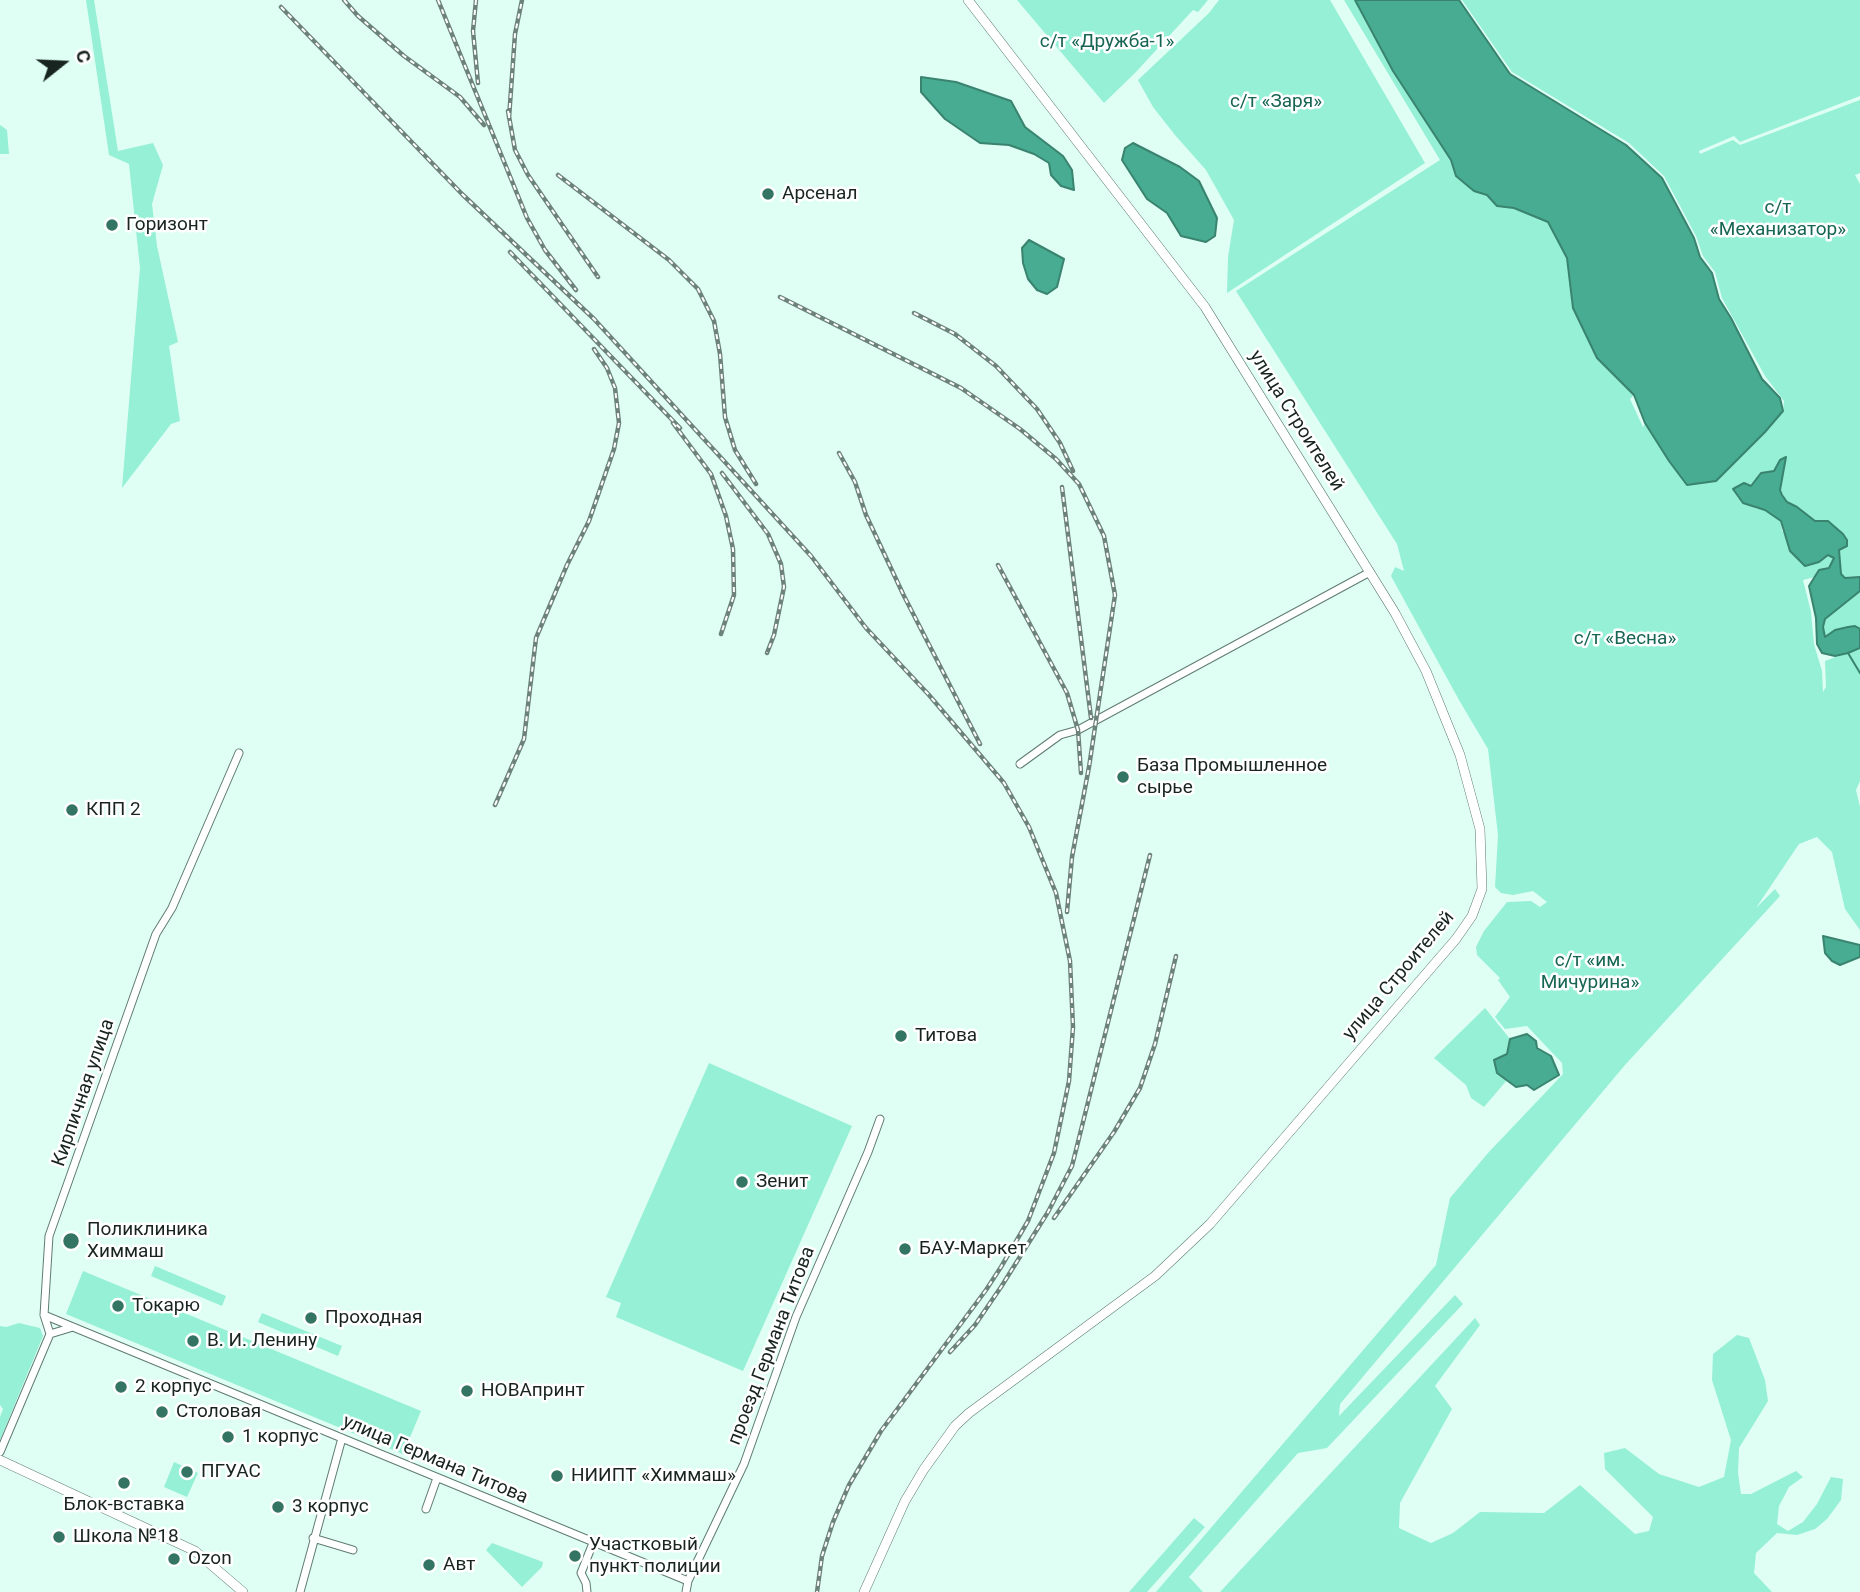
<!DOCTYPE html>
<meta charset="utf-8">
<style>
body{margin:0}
#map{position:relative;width:1860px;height:1592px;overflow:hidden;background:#dffff4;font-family:Roboto,sans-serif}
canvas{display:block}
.north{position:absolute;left:28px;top:28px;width:70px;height:70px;-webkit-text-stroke:5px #fff;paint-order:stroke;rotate:72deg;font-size:19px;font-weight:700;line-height:28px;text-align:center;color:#182420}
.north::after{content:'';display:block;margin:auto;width:24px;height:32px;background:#182420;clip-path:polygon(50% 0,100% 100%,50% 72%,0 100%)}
</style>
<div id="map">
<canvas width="1860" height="1592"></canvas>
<div class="north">С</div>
</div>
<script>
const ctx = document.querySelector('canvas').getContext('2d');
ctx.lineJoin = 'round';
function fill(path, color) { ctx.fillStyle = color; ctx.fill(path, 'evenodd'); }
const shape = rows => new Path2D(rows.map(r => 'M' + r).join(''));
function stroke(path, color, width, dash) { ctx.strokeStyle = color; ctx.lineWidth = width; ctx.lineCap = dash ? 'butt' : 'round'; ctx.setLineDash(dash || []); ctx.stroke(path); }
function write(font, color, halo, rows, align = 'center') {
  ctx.font = font + ' Roboto,sans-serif'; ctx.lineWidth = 5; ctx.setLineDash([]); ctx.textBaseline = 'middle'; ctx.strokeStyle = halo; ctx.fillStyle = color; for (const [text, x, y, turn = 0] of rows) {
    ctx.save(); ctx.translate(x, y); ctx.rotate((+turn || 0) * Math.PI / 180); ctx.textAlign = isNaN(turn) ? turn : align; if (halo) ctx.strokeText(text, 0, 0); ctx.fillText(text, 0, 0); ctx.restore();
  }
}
const green = shape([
 [86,0,94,0,118,151,153,143,163,165,152,204,157,246,178,342,169,346,180,421,171,424,122,488,140,268,129,164,109,155],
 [1017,0,1208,0,1198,12,1193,10,1135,73,1104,103],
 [1219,0,1330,0,1425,163,1227,293,1228,257,1234,220,1206,170,1175,135,1153,107,1138,80,1209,13],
 [1344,0,1355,0,1371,32,1451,160,1456,176,1474,191,1487,195,1497,206,1514,208,1548,222,1567,258,1573,308,1597,358,1634,395,1630,399,1643,427,1645,423,1669,461,1716,481,1783,411,1784,401,1765,376,1722,298,1715,272,1703,256,1696,236,1664,176,1629,143,1512,72,1462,0,1860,0,1860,96,1740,142,1734,136,1699,151,1700,154,1733,140,1740,145,1860,100,1860,173,1855,175,1860,184,1860,577,1845,578,1841,574,1839,550,1843,534,1821,520,1816,521,1797,507,1787,502,1782,495,1780,490,1786,458,1774,471,1761,473,1750,486,1754,508,1764,510,1781,521,1782,531,1819,562,1828,555,1834,558,1829,568,1819,570,1815,577,1803,580,1811,612,1814,644,1822,671,1823,692,1826,687,1825,661,1860,648,1860,781,1856,790,1860,807,1860,930,1845,909,1832,852,1817,837,1799,844,1756,908,1775,889,1780,896,1625,1065,1340,1404,1339,1416,1455,1295,1463,1304,1327,1448,1298,1453,1189,1577,1203,1592,1156,1592,1436,1265,1450,1198,1488,1153,1563,1074,1562,1063,1527,1026,1505,1029,1495,1017,1510,997,1498,980,1500,978,1477,955,1476,947,1484,931,1507,902,1531,901,1540,907,1547,902,1533,891,1513,895,1501,893,1495,887,1498,835,1488,749,1459,700,1391,576,1395,567,1404,571,1397,544,1236,291,1440,160],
 [0,125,7,130,9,154,0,154],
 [1860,591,1860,629,1855,626,1835,630,1825,637,1823,627,1824,619],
 [1485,1008,1510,1039,1507,1053,1494,1060,1497,1073,1507,1080,1484,1107,1471,1098,1466,1085,1434,1058],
 [709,1063,852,1126,743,1371,616,1317,621,1303,606,1297],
 [155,1266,226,1296,222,1306,151,1276],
 [83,1271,421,1411,403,1454,66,1314],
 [262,1313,342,1346,338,1356,258,1322],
 [1475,1318,1480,1325,1435,1386,1452,1409,1400,1503,1399,1528,1431,1543,1453,1533,1480,1512,1544,1513,1580,1485,1635,1534,1649,1531,1653,1517,1605,1469,1604,1453,1625,1448,1659,1474,1699,1487,1724,1477,1731,1440,1712,1380,1713,1354,1737,1335,1749,1338,1765,1380,1768,1401,1739,1448,1738,1473,1741,1494,1751,1494,1796,1471,1803,1477,1789,1487,1779,1506,1777,1524,1788,1531,1803,1522,1817,1504,1831,1477,1843,1479,1841,1500,1827,1519,1815,1529,1797,1535,1777,1533,1756,1553,1754,1573,1772,1592,1220,1592],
 [19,1323,40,1328,43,1336,0,1440,0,1417,3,1409,0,1405,0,1326,6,1327],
 [174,1462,198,1473,187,1497,164,1487],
 [1194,1518,1205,1527,1147,1592,1129,1592],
 [492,1543,543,1562,542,1567,522,1587,486,1550]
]);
const water = shape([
 [1355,0,1459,0,1510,74,1626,145,1662,178,1694,238,1700,257,1712,273,1719,299,1731,318,1762,379,1780,398,1783,411,1765,432,1716,481,1687,485,1669,461,1645,423,1634,395,1597,358,1573,308,1567,258,1548,222,1514,208,1497,206,1487,195,1474,191,1456,176,1451,160,1393,71,1355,0],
 [921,77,956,82,1011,101,1025,127,1063,156,1072,170,1074,190,1061,186,1051,175,1049,163,1034,154,1009,145,980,143,945,119,921,92,921,77],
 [1133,143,1180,167,1199,181,1217,218,1215,236,1206,242,1181,236,1167,213,1147,199,1122,160,1125,148,1133,143],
 [1029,240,1064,259,1057,287,1047,294,1037,290,1028,279,1023,263,1022,248,1029,240],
 [1786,457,1780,490,1782,495,1787,502,1797,507,1815,521,1828,521,1843,534,1847,540,1847,546,1839,550,1841,574,1845,578,1860,577,1860,591,1825,619,1823,627,1825,637,1835,630,1848,627,1855,626,1860,629,1860,648,1848,653,1835,656,1822,653,1817,644,1816,618,1809,586,1819,570,1829,568,1834,558,1828,555,1819,562,1805,566,1790,551,1781,521,1765,510,1743,503,1733,489,1744,483,1751,486,1761,473,1774,471,1780,460,1786,457],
 [1823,936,1860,945,1860,957,1840,965,1832,961,1825,953,1823,936],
 [1527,1034,1536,1041,1537,1048,1551,1056,1559,1075,1534,1090,1527,1085,1516,1087,1497,1073,1494,1060,1507,1054,1510,1039,1527,1034]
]);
const stream = shape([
 [1848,653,1860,673]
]);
const minor = shape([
 [1020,764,1060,735,1078,730,1370,572],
 [44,1315,688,1581],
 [50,1334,73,1327],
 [0,1452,50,1334,44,1315,49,1236,156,934,172,908,239,753],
 [426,1509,437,1478],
 [313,1538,353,1550],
 [300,1592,342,1438],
 [587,1592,586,1583,581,1573,593,1543],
 [686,1592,688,1581,744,1464,796,1317,868,1152,880,1119]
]);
const major = shape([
 [0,1460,195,1551,243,1592],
 [864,1592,905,1501,924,1469,955,1426,969,1413,1155,1276,1210,1224,1456,939,1472,916,1482,889,1480,829,1460,755,1426,671,1395,613,1205,307,968,0]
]);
const rail = shape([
 [344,0,358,16,404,56,460,97,484,125],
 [438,0,527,218,545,250,576,290],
 [476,0,473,31,478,83],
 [281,7,462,194,594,319,811,556,866,628,929,695,1004,783,1029,827,1056,893,1070,961,1073,1027,1069,1081,1054,1153,1028,1221,1001,1267,986,1290,881,1431,849,1485,833,1522,822,1556,817,1592],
 [508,111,515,150,528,175,598,277],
 [509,118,515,34,522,0],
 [558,175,669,260,698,289,714,321,720,354,725,417,735,450,756,484],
 [510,252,680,428],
 [780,297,961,388,1020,429,1056,459,1079,484,1104,536,1115,595,1089,767,1072,857,1067,912],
 [914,313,955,334,996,366,1037,409,1060,443,1073,471],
 [673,423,711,474,726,516,733,549,734,595,721,634],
 [839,453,855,482,866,515,904,596,980,744],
 [722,473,768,534,781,564,784,587,774,635,767,653],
 [1062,487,1091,718],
 [998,565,1067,693,1078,730,1081,773],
 [495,805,524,739,536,638,567,565,589,521,614,449,619,423,615,388,607,368,594,349],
 [1054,1218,1114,1132,1140,1088,1155,1044,1176,956],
 [950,1352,975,1325,1001,1287,1048,1212,1072,1166,1150,855]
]);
const markers = [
 [768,194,7,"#347463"],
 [112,225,7,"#347463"],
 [1123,777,7,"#347463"],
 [72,810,7,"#347463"],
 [901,1036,7,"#347463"],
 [742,1182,7,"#347463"],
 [71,1241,9,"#347463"],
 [905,1249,7,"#347463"],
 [118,1306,7,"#347463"],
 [311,1318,7,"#347463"],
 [193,1341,7,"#347463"],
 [121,1387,7,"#347463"],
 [467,1391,7,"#347463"],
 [162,1412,7,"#347463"],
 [228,1437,7,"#347463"],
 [187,1472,7,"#347463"],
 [557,1476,7,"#347463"],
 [124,1483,7,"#347463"],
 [278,1507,7,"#347463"],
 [59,1537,7,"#347463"],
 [575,1556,7,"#347463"],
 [174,1559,7,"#347463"],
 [429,1565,7,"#347463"]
];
const parkNames = [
 ["с/т «Дружба-1»",1107,42],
 ["с/т «Заря»",1276,102],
 ["с/т",1778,208],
 ["«Механизатор»",1778,230],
 ["с/т «Весна»",1625,639],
 ["с/т «им.",1590,961],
 ["Мичурина»",1590,983]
];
const poiNames = [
 ["Арсенал",782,194],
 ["Горизонт",126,225],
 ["База Промышленное",1137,766],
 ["сырье",1137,788],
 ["КПП 2",86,810],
 ["Титова",915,1036],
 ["Зенит",756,1182],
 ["Поликлиника",87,1230],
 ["Химмаш",87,1252],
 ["БАУ-Маркет",919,1249],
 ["Токарю",132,1306],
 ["Проходная",325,1318],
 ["В. И. Ленину",207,1341],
 ["2 корпус",135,1387],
 ["НОВАпринт",481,1391],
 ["Столовая",176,1412],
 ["1 корпус",242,1437],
 ["ПГУАС",201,1472],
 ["НИИПТ «Химмаш»",571,1476],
 ["Блок-вставка",124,1505,"center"],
 ["3 корпус",292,1507],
 ["Школа №18",73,1537],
 ["Участковый",589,1545],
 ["пункт полиции",589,1567],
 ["Ozon",188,1559],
 ["Авт",443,1565]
];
const streetNames = [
 ["улица Строителей",1296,421,58],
 ["улица Строителей",1399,976,-50],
 ["Кирпичная улица",84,1093,-71],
 ["проезд Германа Титова",772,1346,-69],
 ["улица Германа Титова",435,1460,23]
];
fill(green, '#95f0d5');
fill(water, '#47ac91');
stroke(water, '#39836f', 2);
stroke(stream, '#39836f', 2);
stroke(minor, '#5f7b72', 9);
stroke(major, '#5f7b72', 10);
stroke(minor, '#fff', 7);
stroke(major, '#fff', 9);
stroke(rail, '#6d827b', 4.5);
stroke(rail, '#fff', 2, [5]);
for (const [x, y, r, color] of markers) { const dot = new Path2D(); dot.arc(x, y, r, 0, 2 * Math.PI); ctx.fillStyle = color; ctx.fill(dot); stroke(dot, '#fff', 2.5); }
write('19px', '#176553', '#fff', parkNames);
write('19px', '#182420', '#fff', poiNames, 'left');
write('19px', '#182420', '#fff', streetNames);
</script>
